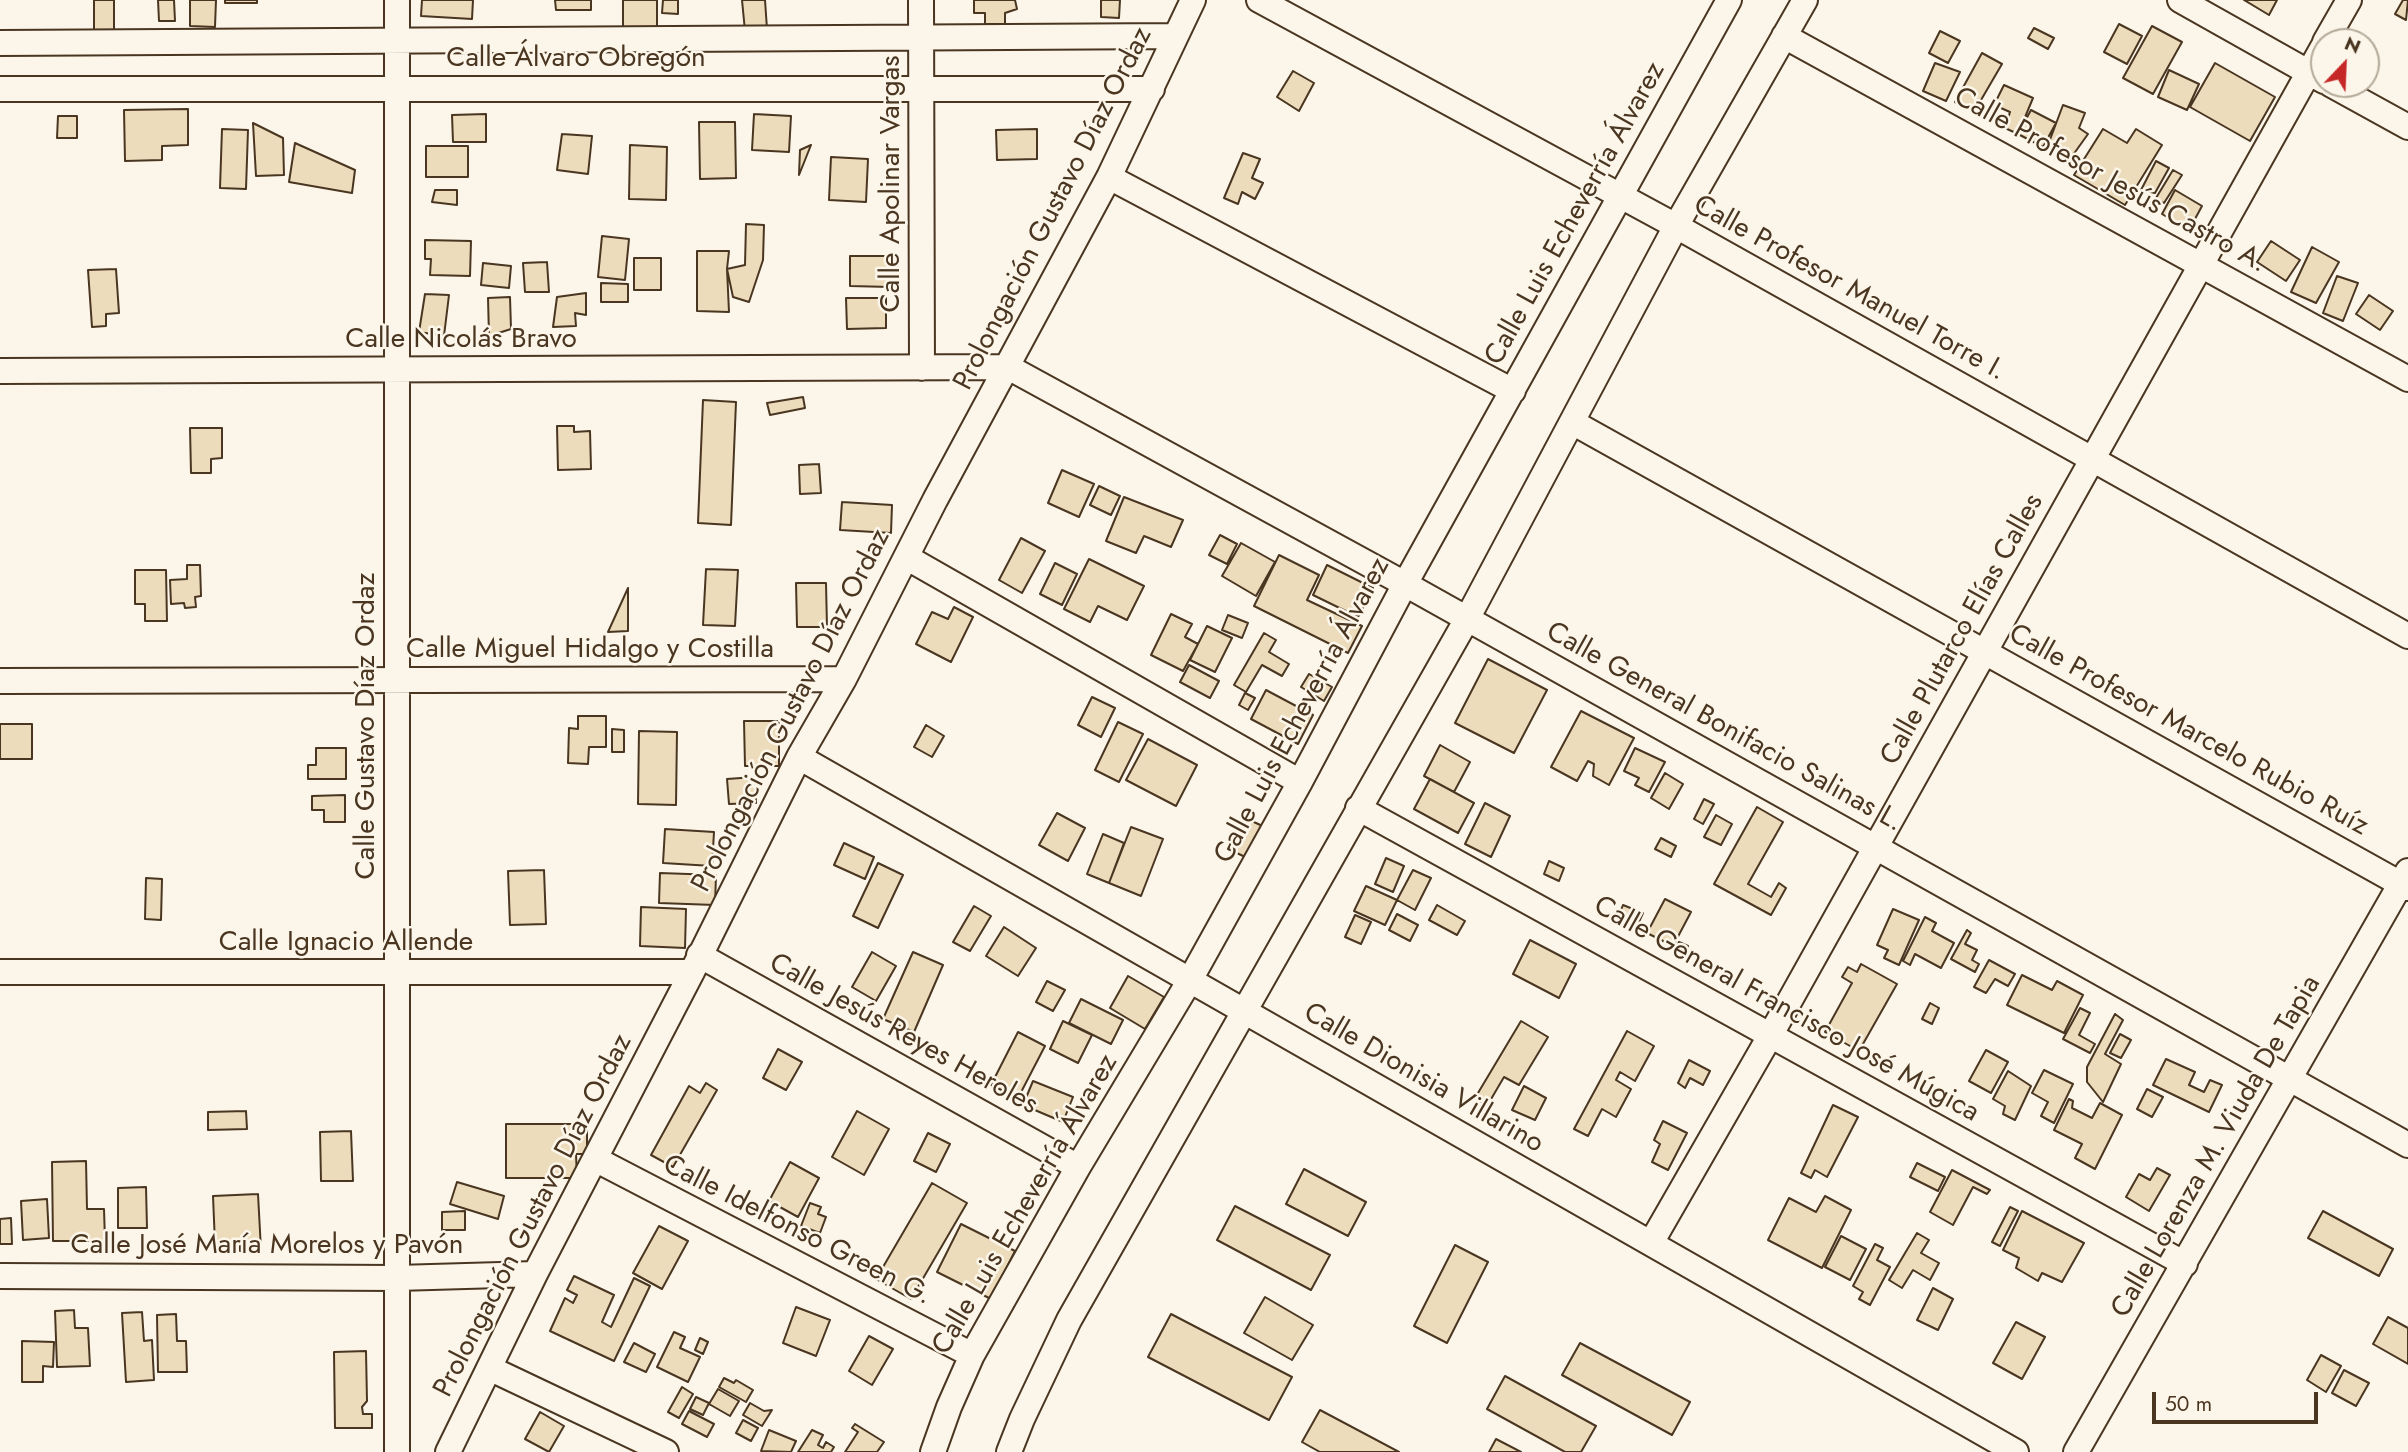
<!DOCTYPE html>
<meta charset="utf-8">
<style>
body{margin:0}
#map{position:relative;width:2408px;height:1452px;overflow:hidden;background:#fbf6e9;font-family:Jost,sans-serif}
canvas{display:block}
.north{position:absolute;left:2310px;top:28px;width:70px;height:70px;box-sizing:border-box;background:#fbf6e9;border:2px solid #b4a999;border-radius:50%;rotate:23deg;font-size:19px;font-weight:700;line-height:28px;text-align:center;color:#4a3520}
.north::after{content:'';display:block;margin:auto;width:24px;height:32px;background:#c62828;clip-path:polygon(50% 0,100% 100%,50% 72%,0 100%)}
.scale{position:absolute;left:2152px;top:1392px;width:166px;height:32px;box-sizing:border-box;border:4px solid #4a3520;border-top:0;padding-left:9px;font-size:21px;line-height:24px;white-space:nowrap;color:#4a3520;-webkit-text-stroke:5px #fbf6e9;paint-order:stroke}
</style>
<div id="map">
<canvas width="2408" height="1452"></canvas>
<div class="north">N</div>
<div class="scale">50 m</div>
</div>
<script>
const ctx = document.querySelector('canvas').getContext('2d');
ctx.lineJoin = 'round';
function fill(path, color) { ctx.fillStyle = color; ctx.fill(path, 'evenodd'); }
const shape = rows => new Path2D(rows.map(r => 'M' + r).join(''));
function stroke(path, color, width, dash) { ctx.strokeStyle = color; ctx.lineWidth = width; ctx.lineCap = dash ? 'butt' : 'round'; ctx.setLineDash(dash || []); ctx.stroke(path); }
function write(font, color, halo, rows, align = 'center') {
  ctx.font = font + ' Jost,sans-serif'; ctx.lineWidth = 5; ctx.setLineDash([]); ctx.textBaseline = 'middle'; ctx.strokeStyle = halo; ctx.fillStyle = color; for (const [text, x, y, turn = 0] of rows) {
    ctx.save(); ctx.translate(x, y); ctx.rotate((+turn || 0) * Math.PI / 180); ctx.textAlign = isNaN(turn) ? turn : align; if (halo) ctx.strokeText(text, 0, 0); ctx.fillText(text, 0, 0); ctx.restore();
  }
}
const building = shape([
 [94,0,114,0,114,30,94,30,94,0],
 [158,0,174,0,175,21,159,21,158,0],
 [190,0,216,0,215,27,190,26,190,0],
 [225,0,257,0,257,3,225,3,225,0],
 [422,0,473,0,472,19,421,16,422,0],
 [555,0,591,0,591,10,556,10,555,0],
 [623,0,657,0,657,29,623,29,623,0],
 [663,0,678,0,678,14,662,13,663,0],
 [742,0,765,0,767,29,745,31,742,0],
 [974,0,1015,0,1017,9,1005,13,1005,24,985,24,985,13,974,13,974,0],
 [1101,0,1120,0,1119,18,1101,17,1101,0],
 [2244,0,2277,0,2269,15,2244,0],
 [2403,0,2408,0,2406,20,2395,14,2403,0],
 [2119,24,2142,36,2127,64,2104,52,2119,24],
 [2152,26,2182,42,2153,94,2123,78,2152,26],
 [2034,28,2054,38,2048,49,2028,38,2034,28],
 [1940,31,1960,41,1948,63,1929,53,1940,31],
 [1982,53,2002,64,1974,112,1955,102,1982,53],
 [1935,63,1960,72,1946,101,1923,91,1935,63],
 [2215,63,2275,97,2250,141,2190,107,2215,63],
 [2169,70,2199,84,2187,110,2158,97,2169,70],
 [1293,71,1314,83,1299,111,1277,97,1293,71],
 [2004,85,2033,98,2018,134,2005,128,2010,112,1994,105,2004,85],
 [2063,105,2085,113,2079,128,2088,134,2073,155,2048,145,2063,105],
 [188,109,188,145,162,146,162,160,125,161,124,110,188,109],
 [2031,110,2056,123,2043,147,2018,134,2031,110],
 [486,114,486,142,453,142,452,115,486,114],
 [754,114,791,116,789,152,752,150,754,114],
 [58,116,77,116,77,138,57,138,58,116],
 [699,122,735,122,736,178,700,179,699,122],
 [253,123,283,138,284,175,256,176,253,123],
 [222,129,248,130,246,189,220,188,222,129],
 [1037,129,1037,159,997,160,996,130,1037,129],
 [2103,129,2127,143,2136,129,2162,145,2125,205,2074,175,2103,129],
 [562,134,592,136,588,174,557,170,562,134],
 [295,143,355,170,352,193,289,182,295,143],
 [630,145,667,147,666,200,629,199,630,145],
 [811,145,799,175,800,150,811,145],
 [426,146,468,146,468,177,426,177,426,146],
 [1243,153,1260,159,1252,178,1263,183,1255,199,1242,192,1238,204,1224,198,1243,153],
 [831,157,868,159,866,202,829,200,831,157],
 [2156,161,2169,168,2155,193,2141,190,2156,161],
 [2173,170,2182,175,2164,203,2156,198,2173,170],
 [435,190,457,190,457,205,432,202,435,190],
 [2175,190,2202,206,2189,230,2162,214,2175,190],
 [746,224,764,225,763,260,749,302,733,297,727,269,745,265,746,224],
 [602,236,629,239,625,280,598,277,602,236],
 [425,240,471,241,470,276,430,275,431,259,425,259,425,240],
 [2271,241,2300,260,2286,281,2257,262,2271,241],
 [2312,247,2339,262,2316,303,2291,292,2312,247],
 [697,251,729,251,727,269,729,312,697,311,697,251],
 [850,256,891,256,891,287,850,286,850,256],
 [634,258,661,258,661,290,634,290,634,258],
 [547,262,549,292,525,292,523,263,547,262],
 [483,263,511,266,509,288,481,285,483,263],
 [116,269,119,313,106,314,106,326,92,327,88,270,116,269],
 [2337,276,2358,283,2343,321,2323,313,2337,276],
 [601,283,628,284,628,302,601,302,601,283],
 [586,293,586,315,575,313,576,326,553,327,557,297,586,293],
 [425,294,449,295,444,336,419,332,425,294],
 [2369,295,2393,311,2380,330,2356,314,2369,295],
 [510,297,511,329,489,336,488,298,510,297],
 [846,298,886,298,886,328,847,329,846,298],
 [803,397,805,408,770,415,767,403,803,397],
 [703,400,736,402,731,525,698,523,703,400],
 [557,426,574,426,574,432,590,431,591,469,558,470,557,426],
 [190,428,222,428,222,458,211,459,211,473,191,473,190,428],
 [819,464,821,493,800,494,799,465,819,464],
 [1062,470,1094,484,1079,517,1048,503,1062,470],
 [1099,486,1120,496,1111,515,1090,505,1099,486],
 [1124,497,1183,520,1171,547,1144,536,1136,553,1106,541,1124,497],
 [842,502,892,505,891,533,840,530,842,502],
 [1220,535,1237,544,1227,564,1209,555,1220,535],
 [1021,538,1045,551,1022,593,999,580,1021,538],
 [1241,543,1275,562,1256,596,1222,576,1241,543],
 [1279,555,1319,575,1307,600,1362,626,1348,653,1254,606,1279,555],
 [1089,559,1144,586,1127,620,1098,606,1090,622,1064,609,1089,559],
 [1055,563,1077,574,1062,605,1040,594,1055,563],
 [187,565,200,565,201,596,195,597,196,607,185,608,184,603,171,604,170,580,187,579,187,565],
 [1327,565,1373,588,1358,617,1313,595,1327,565],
 [706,569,738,570,735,626,703,625,706,569],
 [135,570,166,570,167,621,145,621,145,604,135,604,135,570],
 [796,583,826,583,827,627,797,627,796,583],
 [628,588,628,631,608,632,628,588],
 [954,607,973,617,951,662,916,644,932,612,948,619,954,607],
 [1171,614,1192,624,1185,637,1198,644,1183,671,1151,655,1171,614],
 [1228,615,1248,623,1242,638,1222,630,1228,615],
 [1207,626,1232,638,1215,672,1190,660,1207,626],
 [1264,633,1276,640,1269,652,1289,664,1282,676,1262,665,1246,692,1234,685,1264,633],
 [1488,659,1547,690,1514,753,1455,723,1488,659],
 [1189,665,1219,681,1210,698,1180,682,1189,665],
 [1309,674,1332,687,1324,701,1301,687,1309,674],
 [1266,690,1313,715,1298,744,1251,719,1266,690],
 [1245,693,1255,698,1248,710,1239,705,1245,693],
 [1092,697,1115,708,1101,737,1078,725,1092,697],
 [1581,711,1634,738,1609,785,1593,776,1594,764,1588,761,1577,781,1551,767,1581,711],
 [578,716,606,716,606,747,589,747,588,764,568,763,569,728,578,729,578,716],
 [744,721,779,721,779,766,745,766,744,721],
 [1118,722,1143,734,1119,782,1095,770,1118,722],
 [0,724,32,724,32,759,0,759,0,724],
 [926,725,944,736,932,757,914,747,926,725],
 [612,729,624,730,624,752,612,752,612,729],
 [639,731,677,732,676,805,638,804,639,731],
 [1148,739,1197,765,1176,806,1126,780,1148,739],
 [1440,745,1470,762,1454,792,1424,776,1440,745],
 [316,748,346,748,346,779,308,779,308,765,316,765,316,748],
 [1635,748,1665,762,1649,792,1635,785,1639,778,1624,771,1635,748],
 [1665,773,1683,784,1669,809,1651,798,1665,773],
 [755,777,756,803,729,804,727,779,755,777],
 [1430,779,1474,803,1458,833,1414,809,1430,779],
 [345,795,345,822,324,822,324,810,312,810,312,796,345,795],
 [1704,799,1714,804,1703,824,1694,819,1704,799],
 [1485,803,1510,816,1491,857,1465,844,1485,803],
 [1757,807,1783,822,1748,884,1771,897,1779,883,1786,888,1771,915,1714,884,1757,807],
 [1057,813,1085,828,1068,861,1039,845,1057,813],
 [1716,815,1732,824,1721,845,1704,837,1716,815],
 [1243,817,1269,829,1254,861,1228,849,1243,817],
 [1131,827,1163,839,1141,896,1109,883,1131,827],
 [665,829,714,832,712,866,663,863,665,829],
 [1103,834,1124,843,1109,883,1087,874,1103,834],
 [1661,838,1676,846,1671,857,1655,849,1661,838],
 [844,843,874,857,865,879,834,865,844,843],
 [1386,858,1404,866,1393,892,1375,884,1386,858],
 [1549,861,1564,868,1559,881,1544,874,1549,861],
 [878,863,903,875,878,928,853,916,878,863],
 [544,870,546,924,510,925,508,871,544,870],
 [1413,870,1431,878,1415,910,1397,900,1413,870],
 [660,873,716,875,715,905,659,903,660,873],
 [146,878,162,879,161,920,145,919,146,878],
 [1366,886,1397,900,1385,925,1354,911,1366,886],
 [1665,899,1691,912,1673,946,1647,933,1665,899],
 [1437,905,1465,921,1457,935,1429,920,1437,905],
 [1623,905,1643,913,1638,924,1619,915,1623,905],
 [974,906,991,916,970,951,953,942,974,906],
 [641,907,686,909,685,948,640,946,641,907],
 [1893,909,1919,920,1899,965,1884,958,1888,950,1877,945,1893,909],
 [1397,914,1418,925,1410,941,1389,930,1397,914],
 [1355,915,1371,922,1361,944,1345,937,1355,915],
 [1925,917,1936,923,1932,931,1954,943,1941,968,1915,954,1910,965,1903,961,1925,917],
 [1004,927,1036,948,1018,976,986,956,1004,927],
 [1967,930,1971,933,1965,944,1977,950,1972,960,1979,964,1975,972,1951,959,1967,930],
 [1530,940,1576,964,1559,998,1513,974,1530,940],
 [1679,942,1688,946,1682,960,1673,955,1679,942],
 [872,952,896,966,876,1001,852,987,872,952],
 [913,952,943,965,914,1032,883,1019,913,952],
 [1989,960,2015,974,2008,986,1995,979,1986,993,1974,987,1989,960],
 [1861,964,1897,984,1859,1051,1825,1032,1852,983,1842,977,1848,967,1857,972,1861,964],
 [2022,975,2052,990,2057,981,2083,995,2064,1033,2007,1005,2022,975],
 [1128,976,1164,997,1145,1029,1110,1008,1128,976],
 [1047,981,1065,990,1053,1011,1036,1002,1047,981],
 [1081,999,1123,1020,1111,1044,1069,1023,1081,999],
 [1930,1003,1939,1008,1932,1024,1922,1019,1930,1003],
 [2080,1008,2090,1013,2079,1035,2095,1044,2090,1053,2063,1039,2080,1008],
 [2115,1014,2123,1020,2105,1054,2121,1064,2103,1102,2087,1082,2087,1067,2115,1014],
 [1063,1021,1092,1035,1078,1063,1050,1049,1063,1021],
 [1521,1021,1548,1037,1519,1085,1504,1077,1487,1106,1475,1098,1521,1021],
 [1627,1031,1654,1046,1635,1081,1620,1072,1616,1080,1631,1089,1616,1117,1602,1109,1588,1136,1574,1129,1627,1031],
 [1018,1032,1045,1046,1018,1098,991,1085,1018,1032],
 [2120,1034,2131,1040,2121,1058,2110,1053,2120,1034],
 [778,1049,802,1062,786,1090,763,1078,778,1049],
 [1986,1050,2008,1062,1991,1093,1969,1081,1986,1050],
 [2166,1059,2195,1072,2189,1085,2204,1092,2210,1080,2222,1085,2209,1112,2153,1085,2166,1059],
 [1689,1060,1710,1071,1703,1085,1690,1078,1685,1088,1678,1083,1689,1060],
 [2044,1070,2073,1084,2054,1123,2041,1116,2048,1102,2032,1093,2044,1070],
 [2008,1071,2031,1086,2015,1120,2003,1114,2005,1106,1993,1099,2008,1071],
 [1033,1081,1073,1097,1063,1122,1023,1105,1033,1081],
 [706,1083,717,1090,673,1167,651,1155,689,1086,700,1093,706,1083],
 [1524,1086,1546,1098,1535,1120,1512,1110,1524,1086],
 [2147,1089,2163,1097,2152,1117,2137,1109,2147,1089],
 [2069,1099,2073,1101,2072,1108,2092,1118,2100,1103,2122,1115,2095,1169,2075,1158,2082,1144,2054,1130,2069,1099],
 [1833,1105,1858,1117,1827,1177,1815,1170,1811,1178,1801,1173,1833,1105],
 [246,1111,247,1129,208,1130,208,1112,246,1111],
 [857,1111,889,1129,864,1175,832,1157,857,1111],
 [1663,1121,1687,1133,1668,1170,1652,1162,1660,1144,1654,1140,1663,1121],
 [506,1124,587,1124,587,1154,576,1154,577,1178,506,1178,506,1124],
 [351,1131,353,1181,321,1181,320,1132,351,1131],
 [928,1133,950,1144,936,1172,914,1161,928,1133],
 [86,1161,87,1209,104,1209,105,1241,53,1241,52,1162,86,1161],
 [790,1162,819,1178,798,1217,769,1201,790,1162],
 [1917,1163,1945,1177,1938,1191,1910,1177,1917,1163],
 [2157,1168,2170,1175,2149,1211,2126,1197,2139,1174,2150,1180,2157,1168],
 [1304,1169,1366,1202,1348,1236,1286,1204,1304,1169],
 [1952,1170,1990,1190,1987,1194,1973,1187,1953,1225,1930,1212,1952,1170],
 [457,1182,504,1196,498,1219,450,1204,457,1182],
 [932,1183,967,1203,911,1299,876,1279,932,1183],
 [146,1187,147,1228,118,1228,118,1188,146,1187],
 [258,1194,261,1250,240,1251,240,1244,215,1244,213,1196,258,1194],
 [1825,1196,1851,1210,1822,1268,1768,1240,1789,1198,1816,1212,1825,1196],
 [47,1199,49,1238,23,1240,21,1201,47,1199],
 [810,1203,821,1207,818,1214,826,1217,820,1233,801,1226,810,1203],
 [1235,1206,1330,1255,1311,1290,1217,1240,1235,1206],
 [2010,1207,2018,1211,2000,1246,1992,1242,2010,1207],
 [465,1211,465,1230,442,1230,442,1212,465,1211],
 [2022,1211,2084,1243,2062,1282,2042,1273,2038,1281,2016,1268,2019,1258,2003,1250,2022,1211],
 [2323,1211,2393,1249,2379,1276,2308,1238,2323,1211],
 [11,1218,12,1244,0,1244,0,1219,11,1218],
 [961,1224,1015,1251,991,1299,937,1272,961,1224],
 [659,1226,688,1241,662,1289,633,1273,659,1226],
 [1917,1233,1929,1240,1921,1253,1939,1263,1930,1280,1913,1270,1902,1288,1889,1280,1917,1233],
 [1841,1236,1866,1249,1850,1280,1825,1267,1841,1236],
 [1875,1244,1883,1248,1877,1260,1890,1267,1870,1305,1859,1299,1863,1292,1853,1286,1875,1244],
 [1455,1245,1488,1262,1447,1343,1414,1326,1455,1245],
 [574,1276,614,1295,602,1322,611,1327,634,1278,650,1286,614,1361,550,1331,565,1298,573,1303,577,1295,567,1290,574,1276],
 [1933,1288,1953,1299,1938,1330,1917,1320,1933,1288],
 [1265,1297,1313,1325,1292,1360,1244,1333,1265,1297],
 [796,1307,830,1320,816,1356,783,1343,796,1307],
 [74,1310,75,1328,88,1328,90,1366,57,1367,55,1311,74,1310],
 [142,1312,144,1341,152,1340,154,1380,126,1382,122,1313,142,1312],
 [176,1314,177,1341,186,1341,187,1372,158,1372,157,1315,176,1314],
 [1171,1314,1292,1377,1269,1420,1148,1357,1171,1314],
 [2388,1317,2408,1328,2408,1364,2373,1344,2388,1317],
 [2016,1322,2045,1337,2022,1379,1993,1363,2016,1322],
 [674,1332,685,1337,680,1348,700,1357,688,1382,657,1367,674,1332],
 [869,1336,893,1349,872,1385,849,1371,869,1336],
 [700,1338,708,1342,703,1354,695,1350,700,1338],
 [22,1341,54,1342,53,1367,43,1366,43,1382,22,1382,22,1341],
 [634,1343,655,1354,646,1372,624,1362,634,1343],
 [1580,1343,1690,1402,1672,1435,1562,1375,1580,1343],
 [366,1351,367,1401,362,1407,363,1414,372,1414,372,1428,335,1428,334,1352,366,1351],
 [2321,1355,2341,1366,2326,1392,2307,1380,2321,1355],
 [2344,1370,2369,1383,2356,1406,2332,1393,2344,1370],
 [1505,1376,1596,1426,1581,1452,1565,1452,1487,1409,1505,1376],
 [724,1378,734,1383,736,1380,753,1390,746,1402,719,1387,724,1378],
 [682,1387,693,1394,679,1418,668,1412,682,1387],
 [718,1389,739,1401,730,1416,709,1404,718,1389],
 [696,1397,709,1403,703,1415,690,1409,696,1397],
 [750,1403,764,1411,772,1410,762,1426,743,1415,750,1403],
 [1320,1410,1399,1452,1320,1452,1302,1442,1320,1410],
 [689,1411,714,1424,707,1437,682,1424,689,1411],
 [540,1412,564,1426,549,1452,525,1439,540,1412],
 [743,1420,758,1428,751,1441,736,1433,743,1420],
 [855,1424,884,1442,877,1452,845,1452,858,1432,852,1428,855,1424],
 [769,1430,796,1441,791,1452,761,1451,769,1430],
 [812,1430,823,1435,818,1445,823,1448,826,1442,834,1447,831,1452,798,1452,812,1430],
 [1496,1439,1521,1452,1489,1452,1496,1439]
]);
const minor = shape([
 [921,0,922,368],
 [1259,0,1676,226,2408,636],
 [2180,0,2324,81],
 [1784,36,2408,379],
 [2325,42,2349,0],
 [0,43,1175,36],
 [2330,84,2408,127],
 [0,89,1152,89],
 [1109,177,1513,391],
 [0,371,1008,367,1405,584,2408,1145],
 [1572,422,2408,888],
 [906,557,1300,782],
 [0,681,844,679],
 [799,757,2016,1452],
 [1358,808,2185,1264],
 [699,955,1078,1167],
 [0,972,692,972],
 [595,1159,972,1355],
 [1651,1243,1770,1036,2324,45],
 [0,1276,397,1278,535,1274],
 [489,1368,666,1452],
 [397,1452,397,0],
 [448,1452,535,1274,692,972,799,757,844,679,935,500,1109,177,1193,0],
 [933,1452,949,1407,972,1355,1078,1167,1190,980,1300,782,1405,584,1729,0],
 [1009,1452,1022,1419,1069,1320,1467,619,1676,226,1805,0],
 [2076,1452,2408,871]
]);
const streetNames = [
 ["Calle Álvaro Obregón",576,59],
 ["Calle Profesor Jesús Castro A.",2110,181,29],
 ["Calle Apolinar Vargas",892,184,-90],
 ["Prolongación Gustavo Díaz Ordaz",1054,209,-63],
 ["Calle Luis Echeverría Álvarez",1576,214,-61],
 ["Calle Profesor Manuel Torre I.",1849,289,29],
 ["Calle Nicolás Bravo",461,340],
 ["Calle Plutarco Elías Calles",1963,630,-61],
 ["Calle Miguel Hidalgo y Costilla",590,650],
 ["Prolongación Gustavo Díaz Ordaz",792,711,-63],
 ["Calle Luis Echeverría Álvarez",1303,711,-62],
 ["Calle Gustavo Díaz Ordaz",367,726,-90],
 ["Calle General Bonifacio Salinas L.",1724,728,29],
 ["Calle Profesor Marcelo Rubio Ruíz",2188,731,29],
 ["Calle Ignacio Allende",346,943],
 ["Calle General Francisco José Múgica",1786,1010,29],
 ["Calle Jesús Reyes Heroles",903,1035,29],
 ["Calle Dionisia Villarino",1423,1079,30],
 ["Calle Lorenza M. Viuda De Tapia",2217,1147,-60],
 ["Calle Luis Echeverría Álvarez",1026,1205,-60],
 ["Prolongación Gustavo Díaz Ordaz",534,1216,-63],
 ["Calle Idelfonso Green G.",797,1231,27],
 ["Calle José María Morelos y Pavón",267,1246]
];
fill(building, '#ecdcbc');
stroke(building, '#4a3520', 2);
stroke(minor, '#4a3520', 28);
stroke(minor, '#fbf6e9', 24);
write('28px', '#4a3520', '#fbf6e9', streetNames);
</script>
